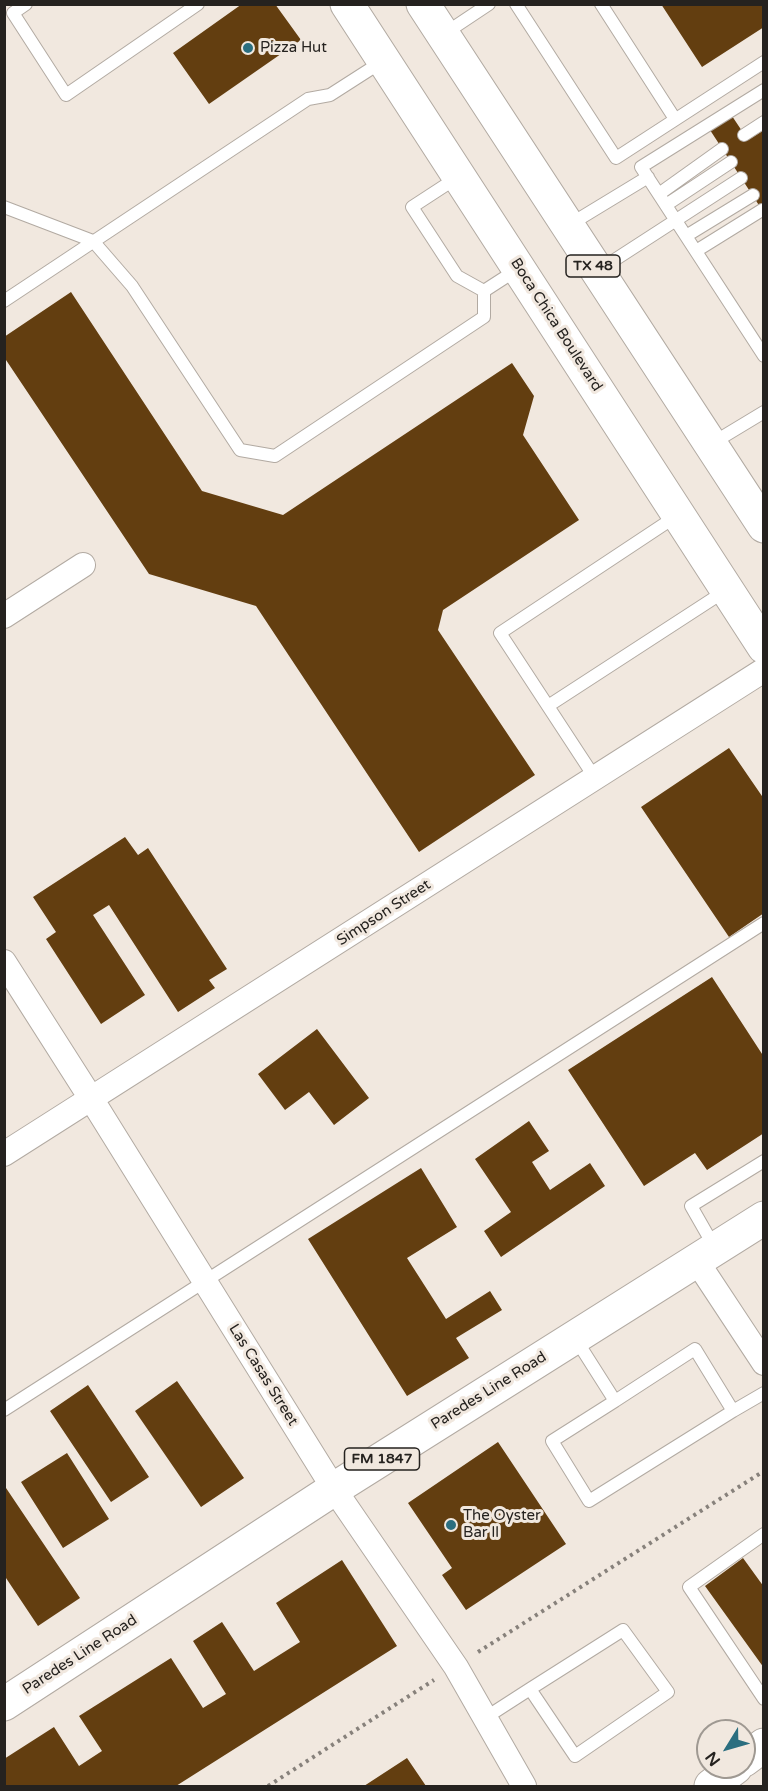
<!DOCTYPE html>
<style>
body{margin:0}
#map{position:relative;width:768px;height:1791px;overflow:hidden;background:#f1e8df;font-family:"Varela Round",sans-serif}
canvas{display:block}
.frame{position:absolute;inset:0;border:6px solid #25221f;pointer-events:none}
.north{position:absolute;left:696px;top:1719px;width:60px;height:60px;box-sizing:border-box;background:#f1e8df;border:2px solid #9f9992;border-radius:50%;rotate:233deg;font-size:16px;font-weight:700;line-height:24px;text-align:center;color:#25221f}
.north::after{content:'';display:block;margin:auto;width:21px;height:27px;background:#2b6e7f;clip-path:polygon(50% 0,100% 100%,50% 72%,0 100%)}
</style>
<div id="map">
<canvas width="768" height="1791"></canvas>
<div class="frame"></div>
<div class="north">N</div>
</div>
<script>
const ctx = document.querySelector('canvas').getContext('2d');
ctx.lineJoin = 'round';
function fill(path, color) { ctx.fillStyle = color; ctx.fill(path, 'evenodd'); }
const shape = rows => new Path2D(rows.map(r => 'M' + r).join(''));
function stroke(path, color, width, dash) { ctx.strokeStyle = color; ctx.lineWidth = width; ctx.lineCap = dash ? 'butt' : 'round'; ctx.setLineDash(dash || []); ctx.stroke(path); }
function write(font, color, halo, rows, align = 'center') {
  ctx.font = font + ' "Varela Round",sans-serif'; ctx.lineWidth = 6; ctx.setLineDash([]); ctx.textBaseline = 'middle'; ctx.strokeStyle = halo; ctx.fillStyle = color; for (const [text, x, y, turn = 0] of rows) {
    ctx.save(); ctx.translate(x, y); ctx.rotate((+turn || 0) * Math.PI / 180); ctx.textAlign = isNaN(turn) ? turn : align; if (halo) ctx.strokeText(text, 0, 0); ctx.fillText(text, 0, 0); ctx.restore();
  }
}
const building = shape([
 [242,4,275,4,301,40,209,104,173,53],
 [661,4,764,4,764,27,702,67],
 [732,116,748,140,764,130,764,213,710,130],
 [71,292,202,491,283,515,512,363,534,396,523,435,579,520,443,610,438,630,535,775,419,852,256,606,149,574,4,357,4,337],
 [729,748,764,799,764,913,729,937,641,807],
 [125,837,138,855,148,848,227,969,209,980,215,988,178,1012,109,905,93,915,145,995,101,1024,46,939,56,932,33,897],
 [712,977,764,1057,764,1133,707,1170,695,1153,644,1186,568,1070],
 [317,1029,369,1098,334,1125,309,1092,285,1110,258,1074],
 [529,1121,549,1151,532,1162,550,1190,590,1163,605,1186,501,1257,484,1231,511,1212,475,1159],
 [421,1168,457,1227,407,1258,446,1319,490,1291,502,1310,456,1338,469,1358,407,1396,308,1239],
 [177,1381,244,1478,201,1507,135,1411],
 [88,1385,149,1477,111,1502,50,1411],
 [498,1442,566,1544,466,1610,442,1575,452,1568,408,1503],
 [67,1453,109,1519,63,1548,21,1482],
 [4,1485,80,1598,38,1626,4,1575],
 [743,1558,764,1587,764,1668,705,1586],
 [342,1560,397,1646,176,1786,4,1786,4,1759,54,1727,79,1766,102,1751,79,1716,171,1658,203,1708,226,1694,193,1641,222,1622,254,1671,300,1642,276,1603],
 [407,1758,426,1786,364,1786]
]);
const path = shape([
 [478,1652,764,1471],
 [268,1786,434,1680]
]);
const lane = shape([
 [26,4,13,13,66,95,198,4],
 [516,4,616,158,764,62],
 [601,4,675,119],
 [444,34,489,4],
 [764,90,641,167,764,356],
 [744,135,764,122],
 [458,177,412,207,457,276,484,291],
 [659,194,722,149],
 [666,205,731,162],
 [4,207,93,241,132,286,240,450,275,456,484,317,484,291,518,269],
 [569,225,648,177],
 [686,236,753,195],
 [696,251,762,210],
 [599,270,741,178],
 [4,301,308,99,330,95,383,61],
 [711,444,764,412],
 [548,706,725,591],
 [595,778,500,633,678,515],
 [715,1248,691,1206,764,1161],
 [575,1338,615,1401,695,1349,733,1411,589,1501,552,1441,615,1401],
 [4,1410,764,923],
 [733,1411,764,1393],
 [764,1534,689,1587,764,1699],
 [485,1718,530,1689,623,1630,668,1692,575,1756,530,1689]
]);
const street = shape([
 [4,616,83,565],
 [4,962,92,1100,334,1489,456,1667,524,1786],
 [4,1154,764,670],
 [696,1260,764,1363]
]);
const secondary = shape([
 [744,1760,764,1745],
 [711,1786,736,1767]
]);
const primary = shape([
 [347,4,764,647],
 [423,4,764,526],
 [4,1704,334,1489,764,1218]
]);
const markers = [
 [248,48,6,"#2b6e7f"],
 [451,1525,6,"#2b6e7f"]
];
const shields = [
 [593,266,54],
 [382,1459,75]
];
const shieldNames = [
 ["TX 48",593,266],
 ["FM 1847",382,1459]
];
const poiNames = [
 ["Pizza Hut",260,48],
 ["The Oyster",463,1516],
 ["Bar ll",463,1533]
];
const streetNames = [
 ["Boca Chica Boulevard",556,325,57],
 ["Simpson Street",384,913,-33],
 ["Las Casas Street",263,1375,58],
 ["Paredes Line Road",489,1391,-32],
 ["Paredes Line Road",80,1655,-33]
];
fill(building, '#633e10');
stroke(lane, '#b2aaa2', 14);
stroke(street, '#b2aaa2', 26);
stroke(secondary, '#b2aaa2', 35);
stroke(primary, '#b2aaa2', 35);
stroke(path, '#87817b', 4, [3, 4.5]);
stroke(lane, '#fff', 12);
stroke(street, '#fff', 24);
stroke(secondary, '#fff', 33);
stroke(primary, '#fff', 33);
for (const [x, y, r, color] of markers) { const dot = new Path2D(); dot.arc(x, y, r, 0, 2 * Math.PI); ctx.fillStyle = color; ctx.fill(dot); stroke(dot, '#f1e8df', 2); }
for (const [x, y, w] of shields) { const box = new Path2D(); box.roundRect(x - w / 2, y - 11, w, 22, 4.5); ctx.fillStyle = '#f1e8df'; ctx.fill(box); stroke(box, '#25221f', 1.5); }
write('bold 14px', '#25221f', null, shieldNames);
write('15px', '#25221f', '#f1e8df', poiNames, 'left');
write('15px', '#25221f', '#f1e8df', streetNames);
</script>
